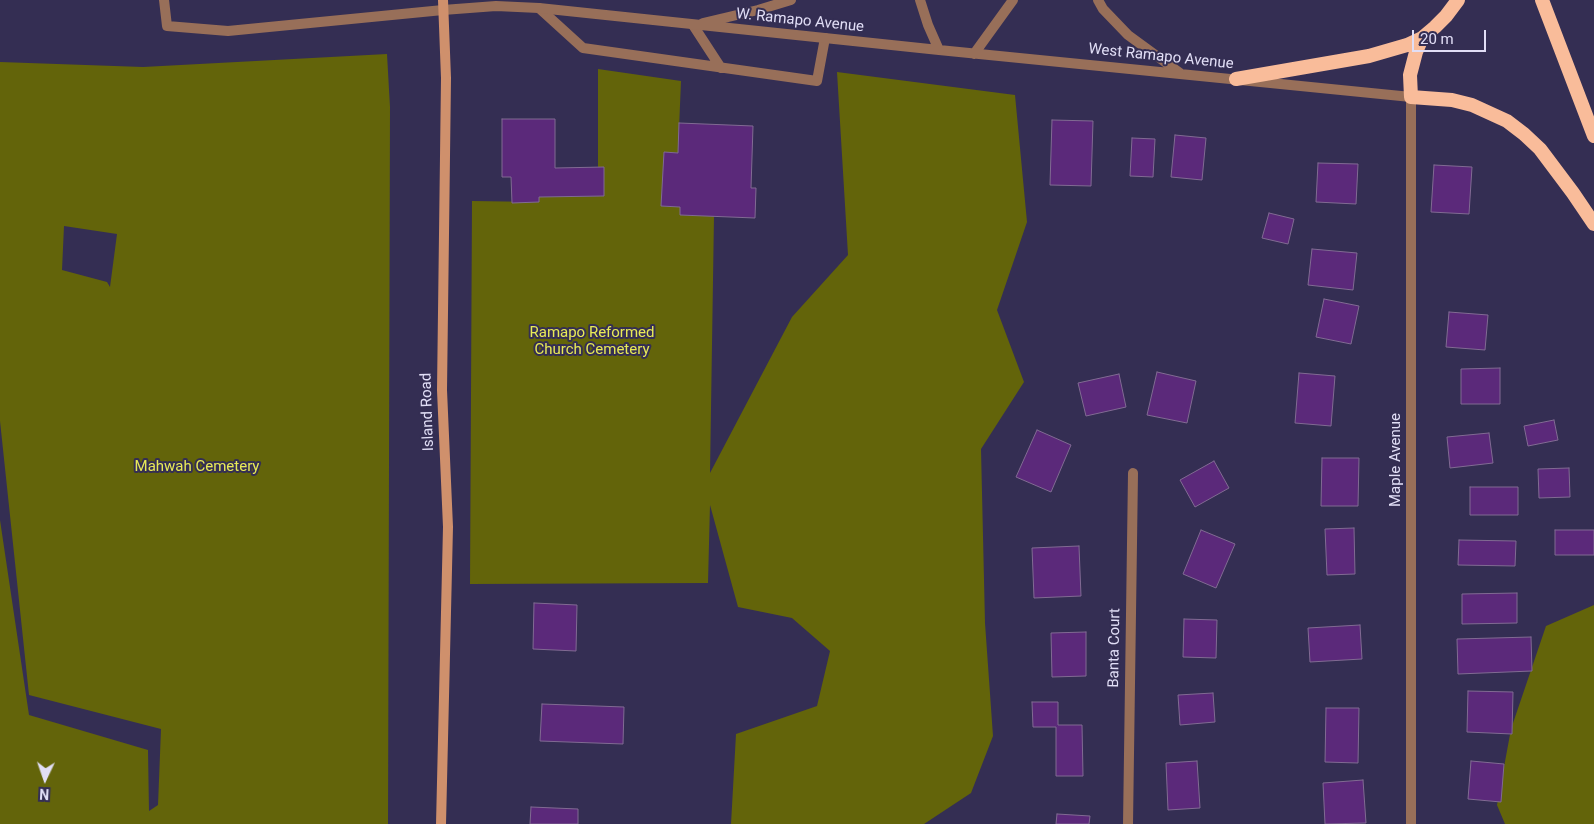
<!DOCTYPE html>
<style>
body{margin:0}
#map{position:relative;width:1594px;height:824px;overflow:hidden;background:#342e53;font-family:Roboto,sans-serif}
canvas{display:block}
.north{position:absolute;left:20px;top:754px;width:50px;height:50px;-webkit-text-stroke:4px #342e53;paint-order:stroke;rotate:183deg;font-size:14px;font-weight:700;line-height:20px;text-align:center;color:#e1def6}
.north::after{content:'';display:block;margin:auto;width:18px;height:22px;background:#e1def6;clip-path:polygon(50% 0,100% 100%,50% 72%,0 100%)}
.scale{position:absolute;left:1412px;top:30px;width:74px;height:22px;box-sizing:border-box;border:2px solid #e1def6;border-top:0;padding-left:6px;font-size:15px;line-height:18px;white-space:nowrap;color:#e1def6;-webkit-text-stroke:4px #342e53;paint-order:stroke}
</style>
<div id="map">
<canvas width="1594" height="824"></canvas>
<div class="north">N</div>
<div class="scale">20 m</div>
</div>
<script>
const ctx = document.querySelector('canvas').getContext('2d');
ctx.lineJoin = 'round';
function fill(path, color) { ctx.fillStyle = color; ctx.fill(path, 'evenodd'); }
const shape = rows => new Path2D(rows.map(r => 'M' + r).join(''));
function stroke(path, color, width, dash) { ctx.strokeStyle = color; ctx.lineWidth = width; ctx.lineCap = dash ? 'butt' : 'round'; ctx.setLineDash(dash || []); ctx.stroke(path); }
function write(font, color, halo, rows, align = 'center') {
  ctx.font = font + ' Roboto,sans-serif'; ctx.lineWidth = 4; ctx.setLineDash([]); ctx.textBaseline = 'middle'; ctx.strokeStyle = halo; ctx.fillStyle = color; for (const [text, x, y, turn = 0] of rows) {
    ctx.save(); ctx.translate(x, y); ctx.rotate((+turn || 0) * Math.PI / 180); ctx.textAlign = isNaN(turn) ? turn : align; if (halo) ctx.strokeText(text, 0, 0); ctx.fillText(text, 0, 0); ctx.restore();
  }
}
const green = shape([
 [387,54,390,107,388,824,0,824,0,520,29,715,148,750,149,811,158,805,161,729,29,695,0,421,0,62,143,67],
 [64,226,117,234,110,287,107,282,62,270],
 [598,69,681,81,678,153,664,152,661,206,680,207,680,215,714,216,710,473,792,317,848,255,837,72,1015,95,1027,222,997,310,1024,382,981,449,985,623,993,736,971,793,924,824,731,824,736,734,817,706,830,651,792,618,738,607,710,505,708,583,470,584,472,201,539,202,539,197,604,196,604,167,598,167],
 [1594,605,1594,824,1505,824,1497,805,1511,729,1546,626]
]);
const building = shape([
 [502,119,555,119,555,168,604,167,604,196,539,197,539,202,512,203,511,177,502,177,502,119],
 [1052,120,1093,121,1091,186,1050,185,1052,120],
 [679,123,753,126,751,188,756,188,755,218,680,215,680,207,661,206,664,152,678,153,679,123],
 [1175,135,1206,138,1202,180,1171,177,1175,135],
 [1132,138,1155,139,1153,177,1130,176,1132,138],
 [1318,163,1358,164,1356,204,1316,202,1318,163],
 [1434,165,1472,167,1469,214,1431,212,1434,165],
 [1269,213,1294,219,1288,244,1262,238,1269,213],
 [1312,249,1357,253,1353,290,1308,285,1312,249],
 [1324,299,1359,306,1351,344,1316,337,1324,299],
 [1449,312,1488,315,1485,350,1446,347,1449,312],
 [1500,368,1500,404,1461,404,1461,369,1500,368],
 [1157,372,1196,381,1187,423,1147,415,1157,372],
 [1299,373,1335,376,1331,426,1295,423,1299,373],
 [1119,374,1126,407,1086,416,1078,383,1119,374],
 [1554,420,1558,440,1528,446,1524,426,1554,420],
 [1037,430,1071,445,1051,492,1016,477,1037,430],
 [1489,433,1493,463,1450,468,1447,437,1489,433],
 [1322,458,1359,458,1358,506,1321,506,1322,458],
 [1214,461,1229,488,1195,507,1180,480,1214,461],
 [1569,468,1570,497,1539,498,1538,469,1569,468],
 [1470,487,1518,487,1518,515,1470,515,1470,487],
 [1354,528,1355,574,1327,575,1325,529,1354,528],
 [1201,530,1235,544,1216,588,1183,574,1201,530],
 [1555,530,1594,530,1594,555,1555,555,1555,530],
 [1459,540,1516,541,1515,566,1458,565,1459,540],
 [1079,546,1081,596,1034,598,1032,548,1079,546],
 [1517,593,1517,623,1462,624,1462,594,1517,593],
 [534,603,577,605,576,651,533,649,534,603],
 [1184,619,1217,620,1216,658,1183,657,1184,619],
 [1360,625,1362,659,1310,662,1308,628,1360,625],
 [1086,632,1086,676,1052,677,1051,633,1086,632],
 [1531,637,1532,671,1458,674,1457,639,1531,637],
 [1468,691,1513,692,1512,734,1467,732,1468,691],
 [1213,693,1215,722,1180,725,1178,695,1213,693],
 [1032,702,1058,702,1058,725,1082,725,1083,776,1056,776,1056,727,1033,727,1032,702],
 [542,704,624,707,623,744,540,741,542,704],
 [1326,708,1359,708,1358,763,1325,762,1326,708],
 [1197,761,1200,808,1168,810,1166,763,1197,761],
 [1471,761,1504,764,1501,802,1468,799,1471,761],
 [1363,780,1366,823,1325,824,1323,783,1363,780],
 [531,807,578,809,578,824,530,824,531,807],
 [1057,814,1090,816,1089,824,1056,824,1057,814]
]);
const service = shape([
 [164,0,167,26,228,31,443,10],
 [539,8,583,48,817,81,825,38],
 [693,25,721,68]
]);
const minor = shape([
 [1411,97,1411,824],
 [1128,824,1133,473]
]);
const tertiary = shape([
 [920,0,928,25,939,50],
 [1098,0,1103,9,1128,35,1180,73],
 [443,10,496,6,539,8,939,50,1411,97],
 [703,23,758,10,791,0],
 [974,54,1013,0]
]);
const secondary = shape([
 [441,824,448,527,442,390,446,78,443,0]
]);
const trunk = shape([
 [1542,0,1594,136],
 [1422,38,1416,52,1410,75,1411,97,1452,100,1472,105,1507,121,1524,134,1540,149,1573,193,1594,224],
 [1236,79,1369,56,1407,45,1422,38,1435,27,1446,16,1458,0]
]);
const streetNames = [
 ["W. Ramapo Avenue",800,21,6],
 ["West Ramapo Avenue",1161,57,6],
 ["Island Road",428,412,-92],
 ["Maple Avenue",1396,460,-90],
 ["Banta Court",1115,648,-89]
];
const parkNames = [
 ["Ramapo Reformed",592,333],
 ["Church Cemetery",592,350],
 ["Mahwah Cemetery",197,467]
];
fill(green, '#63640a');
fill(building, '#5b297a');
stroke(building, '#816b93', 1);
stroke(service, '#986f59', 10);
stroke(minor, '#986f59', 10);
stroke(tertiary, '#986f59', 10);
stroke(secondary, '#cf906c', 10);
stroke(trunk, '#f9bc9a', 14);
write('15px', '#e1def6', '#342e53', streetNames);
write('15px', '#e8ea57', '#342e53', parkNames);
</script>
